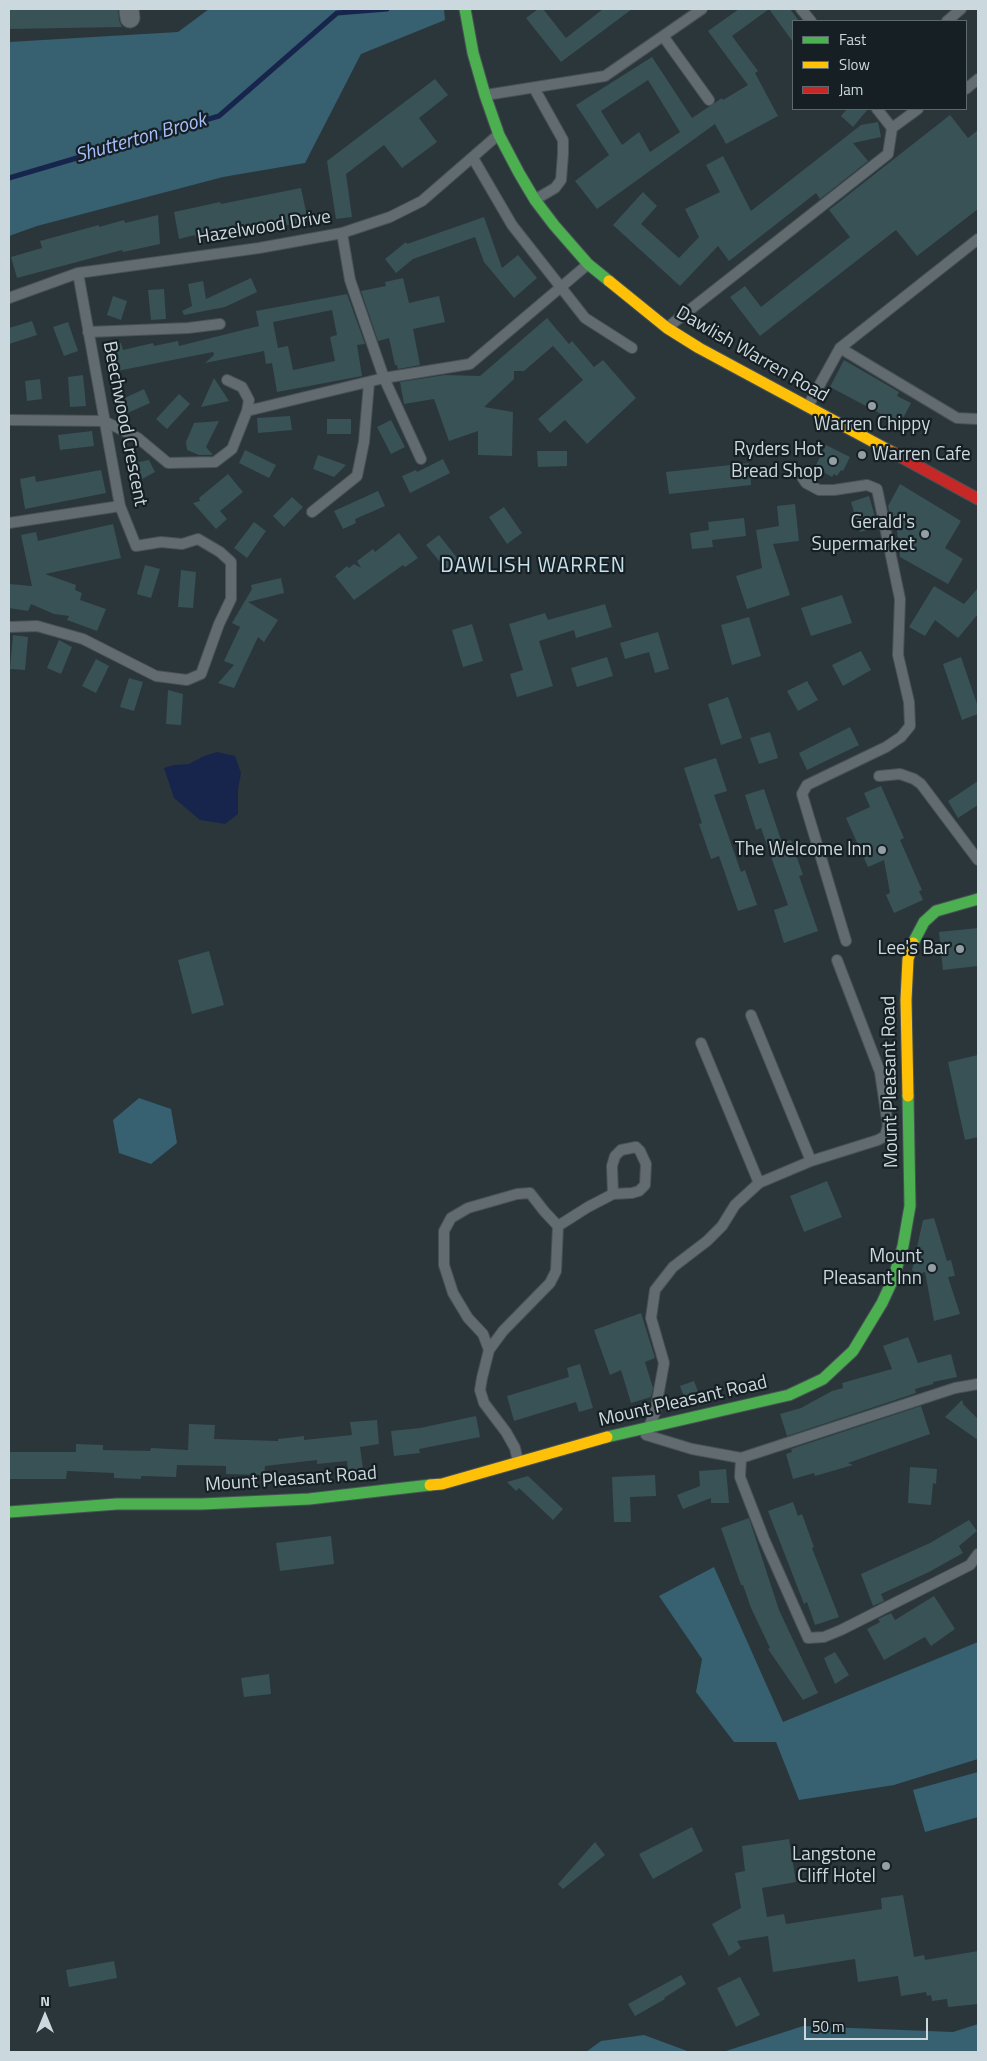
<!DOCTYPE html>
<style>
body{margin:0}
#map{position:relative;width:987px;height:2061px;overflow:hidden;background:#2b363b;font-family:"Titillium Web",sans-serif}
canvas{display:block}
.frame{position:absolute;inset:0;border:10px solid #cbd8dd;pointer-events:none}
.legend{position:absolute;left:792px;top:20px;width:175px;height:90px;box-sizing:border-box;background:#161f23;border:1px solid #5e696d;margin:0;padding:6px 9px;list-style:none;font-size:15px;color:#cbd8dd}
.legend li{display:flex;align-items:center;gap:10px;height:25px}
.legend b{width:25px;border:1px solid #5e696d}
.north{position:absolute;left:20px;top:1991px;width:50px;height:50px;-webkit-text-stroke:4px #161f23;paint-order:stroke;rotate:0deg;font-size:14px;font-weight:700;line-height:20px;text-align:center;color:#cbd8dd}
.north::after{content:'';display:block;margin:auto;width:18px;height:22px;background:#cbd8dd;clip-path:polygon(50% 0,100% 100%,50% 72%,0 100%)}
.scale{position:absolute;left:804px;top:2018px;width:124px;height:22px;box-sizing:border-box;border:2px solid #cbd8dd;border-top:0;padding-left:6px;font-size:15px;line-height:18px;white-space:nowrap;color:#cbd8dd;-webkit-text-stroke:4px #161f23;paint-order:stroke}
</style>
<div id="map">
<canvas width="987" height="2061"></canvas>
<div class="frame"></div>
<ul class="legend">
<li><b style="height:6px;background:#4caf50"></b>Fast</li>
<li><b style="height:6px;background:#ffc107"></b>Slow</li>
<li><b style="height:6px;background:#c62828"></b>Jam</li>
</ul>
<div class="north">N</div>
<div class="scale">50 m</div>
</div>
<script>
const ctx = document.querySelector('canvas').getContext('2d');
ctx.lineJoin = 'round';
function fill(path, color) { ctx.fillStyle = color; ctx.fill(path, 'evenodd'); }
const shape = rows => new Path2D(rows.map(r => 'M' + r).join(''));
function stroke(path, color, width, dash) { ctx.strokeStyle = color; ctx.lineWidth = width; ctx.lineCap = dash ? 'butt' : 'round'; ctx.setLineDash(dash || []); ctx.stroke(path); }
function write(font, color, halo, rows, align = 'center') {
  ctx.font = font + ' "Titillium Web",sans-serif'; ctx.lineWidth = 4.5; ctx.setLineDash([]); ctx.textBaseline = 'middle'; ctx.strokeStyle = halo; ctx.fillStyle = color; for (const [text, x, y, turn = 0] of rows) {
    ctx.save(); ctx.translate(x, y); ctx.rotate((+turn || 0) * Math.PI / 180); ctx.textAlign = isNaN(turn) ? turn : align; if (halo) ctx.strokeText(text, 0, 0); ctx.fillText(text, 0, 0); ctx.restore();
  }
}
const green = shape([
 [209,9,444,9,445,20,361,54,305,163,223,177,37,226,9,236,9,42,178,32],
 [139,1098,171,1109,177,1143,151,1164,119,1153,113,1120],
 [714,1567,783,1722,978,1642,978,1759,894,1785,799,1800,776,1742,734,1742,696,1692,702,1659,659,1596],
 [978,1772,978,1817,925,1832,913,1790],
 [978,2024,978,2052,723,2052,803,2026,953,2032],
 [644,2035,690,2052,586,2052,601,2041]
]);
const water = shape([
 [217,752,235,756,241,773,238,789,238,814,225,824,200,820,174,798,164,768,174,765,189,764,204,756]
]);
const stream = shape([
 [9,178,219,116,337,13,387,9]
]);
const building = shape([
 [10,9,118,9,119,20,122,27,10,29],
 [538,9,543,9,566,38,603,9,632,9,561,62,526,18],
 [739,9,790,9,799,21,793,21,793,42,769,9,732,36,758,71,755,73,778,116,726,144,715,124,597,209,575,181,609,155,576,105,652,57,692,118,722,98,723,100,748,85,708,31],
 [648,80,680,132,650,152,639,132,622,145,601,111],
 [435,79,448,95,419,118,437,142,402,168,384,145,346,174,352,217,336,219,327,161],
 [847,109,868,109,853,127,841,116],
 [950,115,968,138,978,130,978,209,917,256,896,230,760,336,730,297,745,286,761,307,850,237,829,210],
 [878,122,881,137,853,143,868,161,820,199,816,193,729,261,718,246,680,286,613,225,643,192,657,206,641,224,679,258,699,237,685,209,720,192,706,165,723,156,751,211,861,125],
 [301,188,308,221,242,234,241,228,196,238,195,235,179,239,174,212,220,202,221,204],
 [158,215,160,244,123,252,122,250,17,278,11,257,42,248,40,241,99,225,99,227,124,220,125,223],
 [484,217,502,268,518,255,537,278,514,298,484,262,475,237,413,259,396,273,385,259,406,242,407,244],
 [251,278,257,292,225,307,184,315,182,311,192,306,188,284,203,281,206,299],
 [403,278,409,303,439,296,445,322,413,329,420,365,398,369,397,365,395,365,389,338,378,341,361,291,386,286,385,282],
 [164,289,166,319,151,320,148,290],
 [347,294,365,344,357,345,362,376,277,392,272,363,266,364,264,351,205,363,214,355,213,352,112,372,106,345,121,343,123,350,153,343,154,346,178,341,179,346,259,326,256,311],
 [332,310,337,335,330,337,335,361,293,370,288,346,278,348,273,322],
 [113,296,127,301,121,320,107,315],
 [547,318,569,344,572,341,594,367,603,360,636,398,587,444,565,420,550,433,538,419,583,380,553,346,524,371,514,371,514,379,484,407,513,412,512,456,478,455,478,431,449,441,434,399,404,404,400,382,445,375,480,376],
 [32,321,37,335,9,344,9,328],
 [68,322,78,351,64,356,53,327],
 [844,360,899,392,897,396,911,403,900,424,830,387],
 [83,375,86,406,70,407,68,377],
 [214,378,229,401,201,407],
 [40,379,42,399,27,401,25,381],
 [144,389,150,403,123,415,116,402],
 [179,394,190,404,167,429,156,419],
 [290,416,292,430,258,433,257,418],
 [327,419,351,419,351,434,327,434],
 [391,420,405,447,391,454,377,427],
 [219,421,206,447,213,455,199,455,187,450,186,442,194,423],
 [92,431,94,446,60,450,58,435],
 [826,445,850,457,843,471,841,470,837,476,834,474,832,477,818,469,819,466,816,465],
 [245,450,276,465,269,478,239,463],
 [537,451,567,451,567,466,538,467],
 [318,455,346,465,334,477,313,469],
 [443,459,450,473,410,493,402,476,416,470,417,472],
 [149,460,155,472,142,479,134,463],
 [749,463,751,485,669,494,666,472],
 [101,470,106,493,25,509,20,479,35,476,36,482],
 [228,474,243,492,220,511,227,519,216,529,193,503,200,501,199,498],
 [900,484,961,521,945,548,963,559,948,584,900,557,896,521,891,523,888,506],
 [378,491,385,506,355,519,356,523,343,529,334,511],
 [869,496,878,527,860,532,851,502],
 [292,497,303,507,284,527,273,516],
 [795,504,799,541,773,544,790,595,747,609,736,576,762,568,756,530,779,526,777,506],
 [504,507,522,533,507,544,489,517],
 [744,518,746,536,712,540,713,547,692,549,690,533,709,530,708,522],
 [254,522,266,531,247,558,234,548],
 [113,524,121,558,45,574,76,585,75,590,82,593,80,600,106,609,97,631,67,620,69,616,54,614,31,604,28,611,9,608,9,584,32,586,21,535,36,532,38,541],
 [399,533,418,558,405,567,403,565,354,600,335,576,347,566,349,568,354,564,361,568,357,561,373,549,375,552],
 [439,535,458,559,446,569,426,545],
 [145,565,160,569,151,598,137,594],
 [181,570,196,572,193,608,178,607],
 [281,578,284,593,248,602,278,620,264,642,258,637,234,688,218,683,234,665,224,661,240,627,232,623,252,589,251,585],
 [934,586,964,604,978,588,978,614,958,638,935,620,925,636,909,627],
 [842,595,852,623,811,636,801,608],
 [605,604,612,627,576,638,574,630,539,641,553,686,517,697,510,674,523,670,509,624,545,613,548,620],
 [749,617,761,656,732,665,721,625],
 [472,624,483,661,463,667,452,630],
 [658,632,669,669,655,673,649,652,625,659,620,643],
 [13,635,28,637,25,670,10,669],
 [59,640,72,647,61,674,47,668],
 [861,651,871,670,843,686,832,665],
 [607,657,613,676,577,687,571,668],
 [961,657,978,707,978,714,962,720,943,664],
 [96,659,109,666,96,693,82,686],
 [129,678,143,682,134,711,120,707],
 [807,681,818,700,798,711,787,691],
 [168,690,183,694,181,725,166,724],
 [728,697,742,738,721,745,708,704],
 [850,727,859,745,807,770,799,753],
 [770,732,778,758,759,764,750,738],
 [716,758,727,791,714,795,741,872,745,870,757,905,738,911,719,856,711,859,699,824,702,823,684,768],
 [978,781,978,805,958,818,948,801],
 [881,786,904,838,900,840,922,890,919,891,923,900,894,913,886,895,890,893,884,860,868,867,846,818,870,807,864,793],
 [764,789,782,843,791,840,803,875,799,876,818,931,784,943,774,910,788,905,761,828,756,830,745,795],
 [978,928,978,966,943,970,939,932],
 [209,951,224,1005,192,1014,178,960],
 [978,1055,978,1137,965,1140,948,1062],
 [827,1181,842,1217,804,1232,790,1196],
 [934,1218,947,1261,951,1260,955,1276,948,1277,960,1314,934,1321,925,1272,917,1275,912,1270,923,1220],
 [641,1313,655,1358,645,1362,653,1388,651,1397,631,1403,621,1370,610,1375,594,1330],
 [908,1337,918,1363,951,1354,957,1377,933,1382,933,1384,915,1389,916,1393,787,1436,780,1414,801,1408,832,1391,843,1388,842,1383,892,1369,883,1346],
 [580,1364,593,1408,579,1412,576,1402,514,1421,507,1396,569,1377,567,1368],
 [694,1381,700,1397,686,1402,680,1386],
 [962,1400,964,1406,964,1405,978,1419,978,1440,945,1417],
 [921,1406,930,1434,848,1463,853,1465,815,1476,814,1473,793,1479,786,1454,792,1452,791,1449],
 [476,1416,480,1437,419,1449,420,1453,394,1456,391,1431,420,1428],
 [377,1420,379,1444,360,1447,364,1476,349,1478,347,1461,317,1464,317,1460,265,1466,264,1475,226,1474,226,1466,177,1465,176,1477,141,1476,141,1479,114,1478,114,1473,67,1471,66,1479,9,1479,9,1452,76,1452,76,1444,103,1445,103,1450,150,1451,151,1448,188,1450,189,1424,215,1425,214,1439,278,1441,278,1439,304,1436,304,1440,352,1435,350,1422],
 [910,1467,937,1469,936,1484,933,1483,931,1505,908,1503],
 [726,1469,729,1503,711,1503,711,1498,683,1509,677,1495,700,1486,699,1471],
 [655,1475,656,1496,630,1497,631,1522,614,1522,612,1477],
 [528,1476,563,1509,553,1520,519,1488,516,1491,507,1482],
 [793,1502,798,1516,802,1514,814,1547,812,1548,839,1617,815,1625,807,1602,804,1604,768,1511],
 [749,1518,779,1610,818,1693,803,1700,768,1649,770,1648,751,1608,743,1585,741,1585,721,1528],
 [969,1520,977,1531,959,1546,963,1553,929,1572,881,1594,884,1601,873,1606,861,1574,930,1543],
 [331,1536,334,1564,280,1571,276,1543],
 [934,1596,955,1629,931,1646,925,1637,884,1660,867,1629,880,1622,878,1619,891,1613,895,1620],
 [835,1652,849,1675,835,1684,824,1658],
 [269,1674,271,1694,244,1697,241,1678],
 [692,1827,703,1851,653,1879,639,1854],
 [789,1839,796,1882,762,1888,767,1917,784,1914,786,1924,882,1909,881,1898,903,1895,914,1957,924,1955,925,1960,978,1951,978,2004,948,2007,947,1999,932,2001,931,1995,927,1996,926,1992,901,1996,898,1976,858,1982,855,1959,773,1972,768,1936,737,1941,741,1948,729,1956,712,1924,741,1908,735,1873,745,1871,742,1846],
 [595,1842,605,1855,563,1889,558,1884],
 [114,1961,117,1978,69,1987,66,1970],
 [681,1975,686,1984,664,1998,665,1999,635,2016,628,2004],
 [740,1977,760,2015,736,2027,717,1988]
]);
const lane = shape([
 [801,9,811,21],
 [947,21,961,9],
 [663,36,709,100],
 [534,88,563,140,563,154,561,180,555,188,536,199],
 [966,89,978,79],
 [486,95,605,76,702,9],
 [892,128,918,109],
 [473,158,512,225,585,318,632,348],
 [342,233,350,280,384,378,421,459],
 [9,298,78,273,259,248,342,233,390,217,422,201,498,135],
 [668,327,888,154,892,128,877,109],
 [88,332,188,328,220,324],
 [840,348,957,418,978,419],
 [808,406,840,348,978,239],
 [247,411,384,378,470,364,587,265],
 [9,420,104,421,138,438,168,463,215,462,232,449,247,411,249,400,242,387,227,380],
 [802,477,806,483,819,490,834,490,867,485,877,489,900,599,898,655,909,702,910,726,901,737,886,747,807,785,802,794,846,941],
 [312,512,357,476,364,442,369,383],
 [9,523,120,506],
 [9,627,37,626,83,639,156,676,187,680,201,674,219,624,231,599,231,562,220,552,198,539,182,544,161,542,136,546,120,506,78,273],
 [879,776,900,774,914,779,921,784,978,860],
 [751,1015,811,1161],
 [701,1043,759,1183],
 [558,1226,588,1207,613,1194,612,1166,615,1156,621,1150,636,1147,640,1151,646,1164,645,1185,639,1191,632,1193,613,1194],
 [489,1350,483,1334,468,1318,453,1293,444,1265,444,1231,451,1218,468,1208,517,1194,530,1193,544,1211,558,1226],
 [978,1384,955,1388,741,1458,740,1477,764,1539,808,1638,824,1637,841,1630,970,1565,978,1554],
 [650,1424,655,1413,664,1363,651,1318,655,1290,673,1267,707,1241,722,1226,735,1205,759,1183,811,1161,878,1140,885,1136,888,1126,880,1072,837,960],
 [646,1435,692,1449,741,1458],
 [518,1462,515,1448,506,1432,484,1403,480,1390,482,1378,489,1350,503,1331,550,1283,556,1271,558,1226]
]);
const street = shape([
 [129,9,130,18]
]);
const fast = shape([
 [465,9,473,53,485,95,499,135,519,173,535,200,554,225,588,264,609,281],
 [913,943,924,922,936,911,978,899],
 [607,1437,789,1395,823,1379,853,1351,882,1303,894,1277,903,1246,910,1206,908,1096],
 [9,1512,117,1504,202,1504,309,1499,430,1485]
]);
const slow = shape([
 [609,281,667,328,699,348,892,452],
 [908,1096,906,1000,908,959,913,943],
 [430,1485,442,1484,607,1437]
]);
const jam = shape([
 [892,452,978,499]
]);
const markers = [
 [872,406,5,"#939fa4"],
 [862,455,5,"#939fa4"],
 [833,461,5,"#939fa4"],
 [925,534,5,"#939fa4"],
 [882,850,5,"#939fa4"],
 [960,949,5,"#939fa4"],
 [932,1268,5,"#939fa4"],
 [886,1866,5,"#939fa4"]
];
const streetNames = [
 ["Hazelwood Drive",264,228,-9],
 ["Dawlish Warren Road",752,355,30],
 ["Beechwood Crescent",124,424,79],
 ["Mount Pleasant Road",891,1082,-91],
 ["Mount Pleasant Road",683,1402,-13],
 ["Mount Pleasant Road",291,1480,-4]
];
const poiNames = [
 ["Warren Chippy",872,425,"center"],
 ["Ryders Hot",823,450],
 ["Bread Shop",823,472],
 ["Warren Cafe",872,455,"left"],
 ["Gerald's",915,523],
 ["Supermarket",915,545],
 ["The Welcome Inn",872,850],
 ["Lee's Bar",950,949],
 ["Mount",922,1257],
 ["Pleasant Inn",922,1279],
 ["Langstone",876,1855],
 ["Cliff Hotel",876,1877]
];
const waterNames = [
 ["Shutterton Brook",141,139,-16]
];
const quarterNames = [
 ["DAWLISH WARREN",533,567]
];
fill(green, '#376070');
fill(water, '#17254d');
stroke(stream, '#17254d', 5);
fill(building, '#395256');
stroke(lane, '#485256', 12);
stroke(street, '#485256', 21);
stroke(fast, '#485256', 13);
stroke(slow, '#485256', 13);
stroke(jam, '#485256', 13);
stroke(lane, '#626c70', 10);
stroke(street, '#626c70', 19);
stroke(fast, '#4caf50', 11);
stroke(slow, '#ffc107', 11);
stroke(jam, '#c62828', 11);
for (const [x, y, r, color] of markers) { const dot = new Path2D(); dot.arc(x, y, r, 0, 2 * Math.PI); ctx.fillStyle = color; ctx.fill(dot); stroke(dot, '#161f23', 2); }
write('19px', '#cbd8dd', '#161f23', streetNames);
write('19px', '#cbd8dd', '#161f23', poiNames, 'right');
write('italic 20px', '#a6bffc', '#161f23', waterNames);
ctx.letterSpacing = '1px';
write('21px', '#c7e1ec', '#161f23', quarterNames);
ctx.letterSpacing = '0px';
</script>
